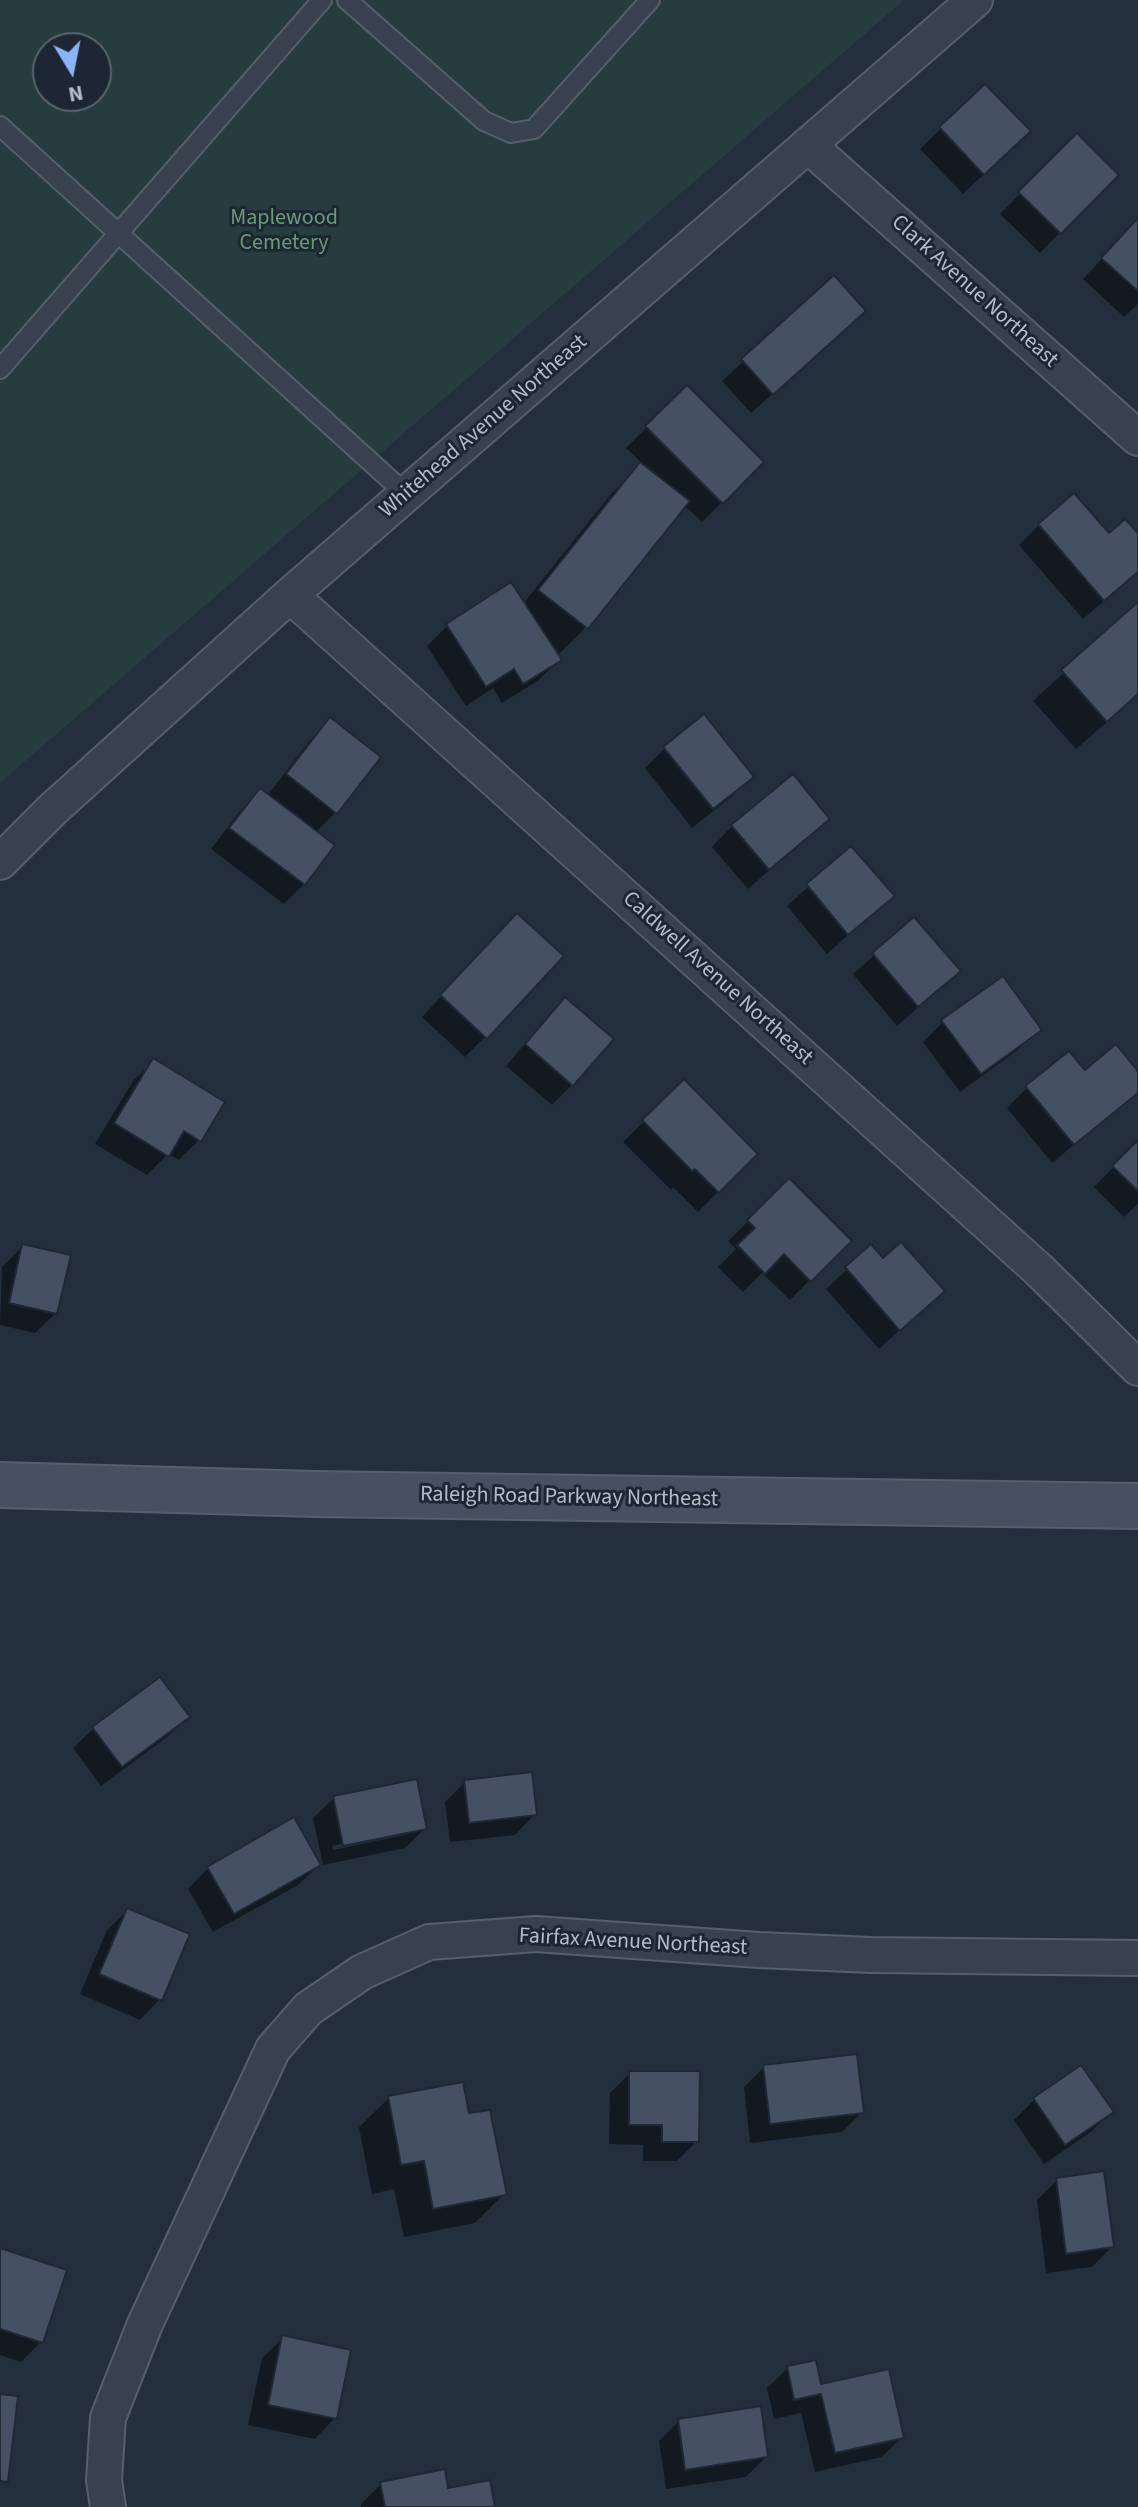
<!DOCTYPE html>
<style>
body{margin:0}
#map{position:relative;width:1138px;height:2507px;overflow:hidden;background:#242f3e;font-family:"Source Sans 3",sans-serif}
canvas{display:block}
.north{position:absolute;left:32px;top:32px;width:80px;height:80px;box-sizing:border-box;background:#1d2633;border:2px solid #59626f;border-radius:50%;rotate:170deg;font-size:22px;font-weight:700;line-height:32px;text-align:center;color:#b4bcc9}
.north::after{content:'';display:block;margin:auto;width:28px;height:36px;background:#8ab4f8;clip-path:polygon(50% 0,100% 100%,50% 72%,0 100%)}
</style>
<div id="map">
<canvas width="1138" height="2507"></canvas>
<div class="north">N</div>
</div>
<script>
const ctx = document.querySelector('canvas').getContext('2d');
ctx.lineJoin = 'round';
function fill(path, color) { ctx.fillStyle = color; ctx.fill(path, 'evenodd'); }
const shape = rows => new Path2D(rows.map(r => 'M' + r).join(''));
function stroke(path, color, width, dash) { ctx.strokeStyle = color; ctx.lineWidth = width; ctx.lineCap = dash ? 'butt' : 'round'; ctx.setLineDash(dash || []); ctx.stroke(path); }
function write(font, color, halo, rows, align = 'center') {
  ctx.font = font + ' "Source Sans 3",sans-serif'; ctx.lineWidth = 6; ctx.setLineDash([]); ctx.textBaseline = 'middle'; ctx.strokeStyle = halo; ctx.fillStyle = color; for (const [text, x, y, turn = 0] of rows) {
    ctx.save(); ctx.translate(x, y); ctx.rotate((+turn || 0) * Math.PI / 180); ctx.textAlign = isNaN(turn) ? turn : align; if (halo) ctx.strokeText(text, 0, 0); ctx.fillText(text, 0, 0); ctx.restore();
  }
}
const green = shape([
 [0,0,904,0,0,783],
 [48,48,96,48,96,96,48,96]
]);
const shadow = shape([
 [985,86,1008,151,963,194,920,149],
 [1077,136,1116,175,1040,253,1000,214],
 [1138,220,1138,304,1124,317,1083,279],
 [834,278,843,331,751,413,722,381],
 [687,387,762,462,702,522,684,505,586,627,557,656,559,660,539,680,502,703,493,688,466,706,427,646,447,626,523,604,611,494,642,463,626,448],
 [1039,525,1109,536,1138,536,1138,572,1083,619,1019,545],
 [1138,605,1138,695,1076,749,1033,701],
 [330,720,336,812,316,832,304,884,284,904,211,849,240,811,260,791,267,796,310,740],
 [665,748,751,777,731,797,692,828,645,768],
 [828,819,748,889,712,847,732,826],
 [851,849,892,896,827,954,787,906],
 [914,920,938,990,897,1026,853,974],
 [497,936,485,1037,465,1057,422,1017],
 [545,1020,572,1085,552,1105,506,1066],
 [943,1022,1039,1029,1019,1049,960,1092,923,1042],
 [154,1061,199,1140,179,1160,168,1154,147,1175,95,1144,133,1081],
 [1138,1074,1138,1092,1052,1163,1007,1108,1027,1088],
 [684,1082,756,1154,698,1212,673,1187,671,1190,623,1142],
 [1138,1142,1138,1204,1124,1217,1094,1187],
 [789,1181,849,1241,790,1300,762,1273,743,1292,718,1267,736,1249,728,1241],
 [23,1246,56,1313,35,1333,0,1325,2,1267],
 [871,1247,883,1261,942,1291,879,1349,826,1289],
 [188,1717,167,1737,101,1786,73,1748,94,1728],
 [465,1782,535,1814,515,1835,450,1842,445,1802],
 [334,1798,425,1828,405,1848,323,1865,313,1818],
 [404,1831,404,1835,333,1850,332,1846],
 [319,1865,298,1885,213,1932,188,1889,208,1868],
 [128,1910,160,1999,140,2020,80,1994,107,1930],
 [764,2067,862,2112,842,2132,750,2143,744,2087],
 [1081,2068,1111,2111,1091,2132,1044,2164,1014,2120,1034,2100],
 [630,2073,697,2141,677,2161,643,2161,643,2145,609,2144,610,2093],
 [389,2098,467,2116,504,2194,475,2223,404,2237,394,2189,372,2194,359,2127],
 [1057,2180,1112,2247,1092,2267,1046,2273,1037,2200],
 [0,2251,42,2341,21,2362,0,2355],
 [283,2338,335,2418,315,2439,248,2425,262,2358],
 [788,2368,819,2387,902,2437,882,2457,815,2472,801,2413,774,2419,767,2388],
 [679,2421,766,2457,746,2477,666,2489,659,2441],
 [381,2484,446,2490,493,2507,361,2507,361,2504]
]);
const building = shape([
 [985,84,1031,131,984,175,939,127,985,84],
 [1077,133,1119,175,1061,234,1018,192,1077,133],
 [1138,218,1138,291,1101,258,1138,218],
 [834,275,866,311,773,395,741,359,834,275],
 [687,385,764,462,723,504,645,426,687,385],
 [640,462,690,501,588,629,538,590,640,462],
 [1074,493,1109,533,1125,519,1138,533,1138,572,1104,601,1038,524,1074,493],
 [511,582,562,660,523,684,514,669,486,687,446,624,511,582],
 [1138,602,1138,694,1107,722,1061,670,1138,602],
 [704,714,754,777,713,809,663,747,704,714],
 [330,717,381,757,337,814,286,774,330,717],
 [793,774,830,819,769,870,731,825,793,774],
 [260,788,335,845,305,885,229,828,260,788],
 [851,846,895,896,848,935,806,884,851,846],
 [517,913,564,956,487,1039,440,995,517,913],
 [914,917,961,971,918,1007,872,953,914,917],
 [1003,976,1042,1030,981,1074,941,1020,1003,976],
 [565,997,614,1039,573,1086,525,1044,565,997],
 [1116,1044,1138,1071,1138,1093,1074,1145,1025,1086,1069,1051,1085,1070,1116,1044],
 [153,1058,225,1102,201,1142,184,1131,169,1157,114,1123,153,1058],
 [684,1079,758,1154,719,1193,695,1169,692,1171,642,1120,684,1079],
 [1138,1140,1138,1191,1112,1166,1138,1140],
 [789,1178,852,1241,811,1282,784,1254,765,1274,737,1245,755,1228,747,1220,789,1178],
 [901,1242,945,1291,900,1331,845,1267,871,1244,883,1258,901,1242],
 [22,1244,71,1255,57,1314,9,1303,22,1244],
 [160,1677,190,1717,122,1767,92,1727,160,1677],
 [532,1772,537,1815,469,1823,464,1780,532,1772],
 [417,1779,427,1829,343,1846,333,1796,417,1779],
 [294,1817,321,1865,234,1914,207,1867,294,1817],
 [127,1908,190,1934,162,2001,99,1974,127,1908],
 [857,2054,864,2113,770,2124,763,2065,857,2054],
 [1081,2065,1114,2112,1065,2145,1033,2098,1081,2065],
 [629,2071,700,2071,699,2142,662,2142,662,2125,629,2125,629,2071],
 [463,2082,469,2113,490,2110,507,2195,433,2209,424,2161,401,2165,388,2096,463,2082],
 [1104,2171,1114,2247,1066,2254,1056,2178,1104,2171],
 [0,2248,67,2270,43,2343,0,2329,0,2248],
 [282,2335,351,2350,337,2419,268,2405,282,2335],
 [816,2360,821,2384,889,2369,904,2438,835,2453,821,2394,794,2400,787,2366,816,2360],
 [0,2394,18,2396,8,2482,0,2481,0,2394],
 [761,2406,768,2457,685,2470,678,2419,761,2406],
 [445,2469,448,2488,490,2480,495,2507,385,2507,380,2482,445,2469]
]);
const lane = shape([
 [347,0,484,121,511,133,534,129,650,0],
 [0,126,406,494],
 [0,369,322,0]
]);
const street = shape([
 [809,146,1138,438],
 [290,595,1039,1270,1138,1368],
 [0,862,52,810,290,595,975,0],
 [108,2507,104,2480,108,2418,145,2324,273,2049,308,2009,362,1972,429,1942,536,1934,759,1950,871,1955,1138,1958]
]);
const secondary = shape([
 [0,1485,315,1494,1138,1506]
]);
const parkNames = [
 ["Maplewood",284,219],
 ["Cemetery",284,244]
];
const streetNames = [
 ["Clark Avenue Northeast",974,292,42],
 ["Whitehead Avenue Northeast",484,427,-41],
 ["Caldwell Avenue Northeast",717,979,42],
 ["Raleigh Road Parkway Northeast",569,1498,1],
 ["Fairfax Avenue Northeast",633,1943,3]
];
fill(green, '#263c3f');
fill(shadow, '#0007');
fill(building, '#455162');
stroke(building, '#1f2835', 2);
stroke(lane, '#565f6c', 22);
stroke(street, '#565f6c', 38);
stroke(secondary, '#565f6c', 48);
stroke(lane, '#38414e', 18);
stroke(street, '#38414e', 34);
stroke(secondary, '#465061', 44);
write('22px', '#6b9a76', '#1d2633', parkNames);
write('22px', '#b4bcc9', '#1d2633', streetNames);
</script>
